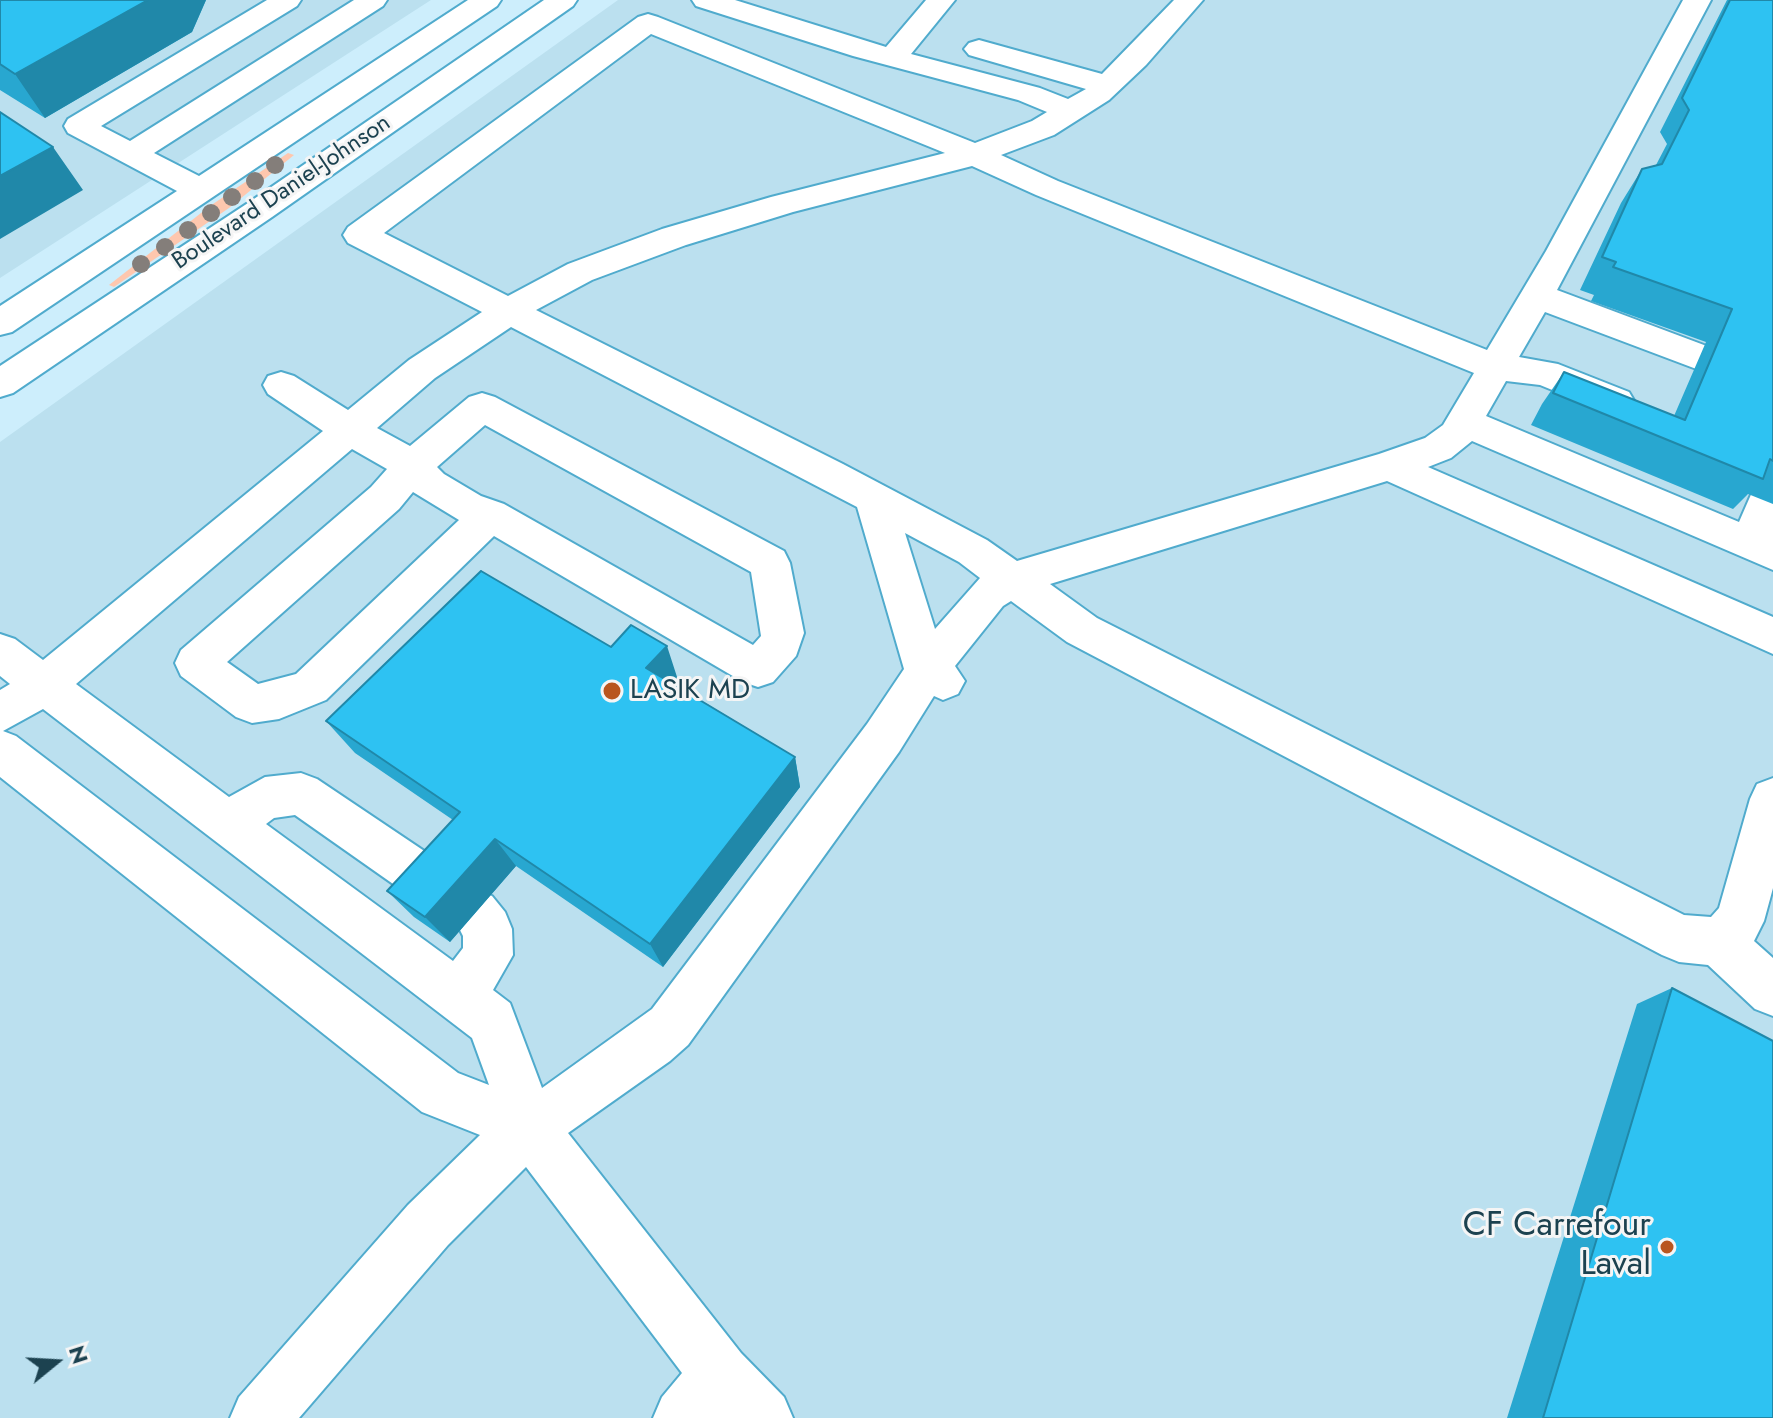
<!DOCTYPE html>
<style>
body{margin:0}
#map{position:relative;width:1773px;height:1418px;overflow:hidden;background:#cdeefc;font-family:Jost,sans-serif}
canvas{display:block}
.north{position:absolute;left:16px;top:1322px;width:80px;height:80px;-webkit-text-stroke:6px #f5f5f5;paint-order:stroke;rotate:72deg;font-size:22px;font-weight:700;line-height:32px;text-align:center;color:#1c4250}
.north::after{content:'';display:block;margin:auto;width:28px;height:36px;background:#1c4250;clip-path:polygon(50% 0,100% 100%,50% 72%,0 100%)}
</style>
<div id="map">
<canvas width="1773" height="1418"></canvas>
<div class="north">N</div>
</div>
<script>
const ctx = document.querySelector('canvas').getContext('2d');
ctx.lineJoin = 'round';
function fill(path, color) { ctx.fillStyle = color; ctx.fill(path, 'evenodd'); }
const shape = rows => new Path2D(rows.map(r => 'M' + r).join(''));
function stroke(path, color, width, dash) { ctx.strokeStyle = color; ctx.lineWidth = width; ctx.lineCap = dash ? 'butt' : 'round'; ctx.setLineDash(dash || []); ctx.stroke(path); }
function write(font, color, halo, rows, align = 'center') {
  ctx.font = font + ' Jost,sans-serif'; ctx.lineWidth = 6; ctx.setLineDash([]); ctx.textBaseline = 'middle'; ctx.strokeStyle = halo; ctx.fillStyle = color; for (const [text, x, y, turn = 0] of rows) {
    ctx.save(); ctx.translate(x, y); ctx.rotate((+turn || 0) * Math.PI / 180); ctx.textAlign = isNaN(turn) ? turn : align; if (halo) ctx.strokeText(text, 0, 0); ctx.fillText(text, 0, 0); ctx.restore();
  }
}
const built = shape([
 [0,0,431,0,0,278],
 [618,0,1773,0,1773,1418,0,1418,0,442]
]);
const green = shape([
 [288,153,294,155,229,208,114,287,109,285,210,206]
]);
const minor = shape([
 [267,0,301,0,297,6,101,126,130,141,354,0,387,0,383,6,154,153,199,176,468,0,501,0,497,6,12,332,0,335,0,306,177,191,68,133,64,126,68,119,267,0],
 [544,0,577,0,573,6,272,217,13,393,0,397,0,366,248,203,544,0],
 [692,0,735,0,886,47,926,0,955,0,911,54,1040,88,1068,99,1086,89,969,55,964,49,969,43,979,40,1102,74,1174,0,1203,0,1146,65,1109,100,1054,135,1001,155,1058,181,1487,350,1546,251,1683,0,1711,0,1557,290,1712,348,1717,357,1712,366,1699,370,1545,312,1519,357,1558,364,1629,392,1635,402,1629,412,1616,416,1540,385,1506,381,1486,416,1739,522,1753,490,1767,486,1773,488,1773,570,1472,441,1451,458,1428,467,1773,617,1773,654,1387,481,1050,584,1097,618,1684,915,1711,917,1719,908,1750,799,1757,784,1773,778,1773,888,1764,921,1754,941,1773,958,1773,1016,1755,1009,1708,965,1679,962,1662,955,1067,642,1011,601,1003,606,955,666,965,681,958,694,943,700,934,696,899,752,688,1045,670,1061,568,1133,741,1353,784,1397,793,1418,653,1418,662,1397,682,1373,526,1167,448,1245,299,1418,230,1418,239,1397,408,1205,480,1135,422,1112,0,777,0,690,10,684,0,676,0,634,15,639,43,660,323,431,268,394,263,385,268,376,281,372,294,376,348,410,409,360,482,312,348,243,343,235,348,227,638,17,648,14,658,17,975,143,1032,121,1047,112,1018,100,853,56,696,6,692,0],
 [651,34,945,153,771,197,662,229,568,264,508,296,384,233,651,34],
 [972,166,1036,195,1474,373,1443,425,1425,438,1379,454,1017,561,987,540,843,464,536,310,592,280,686,245,793,212,972,166],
 [511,327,857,507,904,669,867,724,652,1009,542,1088,510,1003,493,990,513,955,512,929,505,912,492,896,475,889,462,894,464,889,457,873,317,779,301,773,265,777,229,797,76,684,352,449,387,469,371,487,181,650,175,663,181,676,236,717,252,723,279,719,326,700,494,536,743,682,758,687,773,682,796,656,804,633,790,563,784,551,495,397,482,393,469,397,410,446,377,428,435,378,511,327],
 [485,425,751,572,761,636,753,645,504,504,481,496,444,474,437,467,485,425],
 [413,492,459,520,296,674,258,684,227,662,399,509,413,492],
 [905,533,959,562,980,578,935,629,905,533],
 [43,709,472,1038,489,1085,458,1073,16,736,3,731,43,709],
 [295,815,423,905,440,912,453,907,451,912,463,936,463,948,453,961,266,824,274,818,295,815]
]);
const trees = [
 [275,165],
 [255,181],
 [232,197],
 [211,213],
 [188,230],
 [165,247],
 [141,264]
];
const wall = shape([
 [0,0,206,0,192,32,45,118,0,90],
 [1727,0,1773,0,1773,504,1748,494,1733,509,1531,425,1542,404,1564,372,1674,416,1706,342,1591,301,1594,295,1580,290,1621,203,1642,169,1656,165,1667,144,1660,132],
 [611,647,678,680,674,684,795,757,800,787,663,967,516,866,450,942,414,917,387,891,453,820,355,753,326,721],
 [1672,988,1773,1418,1507,1418,1637,1004]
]);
const shadedWall = shape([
 [148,0,206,0,192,32,45,118,15,74],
 [53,147,83,190,0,239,0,176],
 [667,646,678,680,658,702,646,668],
 [795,757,800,787,663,967,650,944],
 [495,839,516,866,450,942,425,917]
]);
const building = shape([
 [0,0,148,0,15,74,0,64,0,0],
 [1730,0,1773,0,1773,461,1770,459,1763,479,1553,393,1564,372,1685,420,1732,309,1613,267,1616,262,1602,257,1642,169,1662,164,1689,110,1682,98,1730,0],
 [0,112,53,147,0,176,0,112],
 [481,571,611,647,631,625,667,646,646,668,795,757,650,944,495,839,425,917,387,891,460,812,326,721,481,571],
 [1672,988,1773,1041,1773,1418,1543,1418,1672,988]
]);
const markers = [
 [612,691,10,"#b9561f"],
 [1667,1247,8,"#b9561f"]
];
const farStreetnames = [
 ["Boulevard Daniel-Johnson",282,193,-34]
];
const poiNames = [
 ["LASIK MD",630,691]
];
const nearPoinames = [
 ["CF Carrefour",1651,1227],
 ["Laval",1651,1266]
];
fill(built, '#bbe0ef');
fill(green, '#fec7ae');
stroke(minor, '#50abcd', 4);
fill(minor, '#fff');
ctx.fillStyle = '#847e7a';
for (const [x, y] of trees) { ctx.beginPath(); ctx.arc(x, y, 9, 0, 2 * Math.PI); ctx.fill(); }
fill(wall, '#28a7d0');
fill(shadedWall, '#2088a9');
fill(building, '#2ec2f2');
stroke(building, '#2088a9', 2);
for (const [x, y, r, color] of markers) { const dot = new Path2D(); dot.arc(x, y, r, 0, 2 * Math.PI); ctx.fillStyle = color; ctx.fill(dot); stroke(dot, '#f5f5f5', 3); }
write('24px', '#1c4250', '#f5f5f5', farStreetnames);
write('28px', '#1c4250', '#f5f5f5', poiNames, 'left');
write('34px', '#1c4250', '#f5f5f5', nearPoinames, 'right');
</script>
